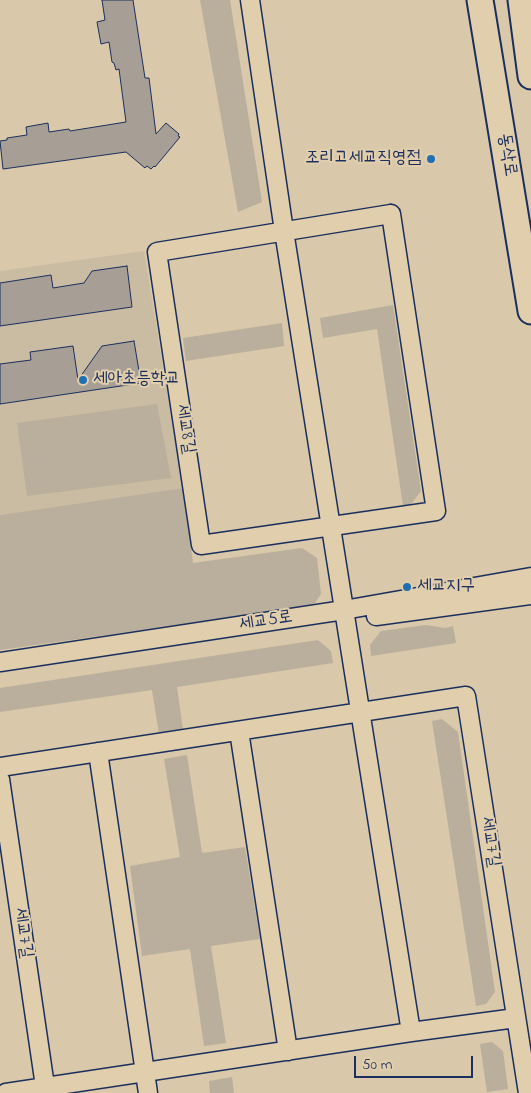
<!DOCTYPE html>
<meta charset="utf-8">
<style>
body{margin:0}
#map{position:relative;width:531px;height:1093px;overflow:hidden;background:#d9c8a9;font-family:"Indie Flower",sans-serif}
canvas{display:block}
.scale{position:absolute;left:354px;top:1056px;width:119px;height:22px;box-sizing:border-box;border:2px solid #1b2f5e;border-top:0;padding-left:6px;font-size:15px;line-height:18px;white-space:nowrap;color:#1b2f5e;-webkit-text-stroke:4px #e1ceac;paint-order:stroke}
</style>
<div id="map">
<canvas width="531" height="1093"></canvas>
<div class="scale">50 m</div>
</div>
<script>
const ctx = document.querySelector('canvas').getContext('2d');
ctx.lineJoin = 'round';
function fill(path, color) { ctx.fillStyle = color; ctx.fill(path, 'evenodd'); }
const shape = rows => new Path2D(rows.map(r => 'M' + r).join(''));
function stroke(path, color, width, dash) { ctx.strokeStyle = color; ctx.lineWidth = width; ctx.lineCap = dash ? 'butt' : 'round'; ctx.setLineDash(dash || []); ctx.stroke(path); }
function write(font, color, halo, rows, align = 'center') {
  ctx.font = font + ' "Indie Flower","Poor Story",sans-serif'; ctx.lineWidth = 4; ctx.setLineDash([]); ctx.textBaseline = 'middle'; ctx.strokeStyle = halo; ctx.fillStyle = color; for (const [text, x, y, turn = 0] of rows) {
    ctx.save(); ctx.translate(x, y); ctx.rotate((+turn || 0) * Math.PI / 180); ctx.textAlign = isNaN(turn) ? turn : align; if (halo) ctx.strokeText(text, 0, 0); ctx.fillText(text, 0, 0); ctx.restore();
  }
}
const built = shape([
 [144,251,183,488,0,515,0,271]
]);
const green = shape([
 [200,0,230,0,262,202,238,212],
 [393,305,421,491,411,504,403,506,377,329,323,338,320,318],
 [282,323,284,346,186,361,183,338],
 [157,404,171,478,27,496,17,423],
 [183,488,193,563,302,548,317,558,321,594,313,606,0,650,0,515],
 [426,625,445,628,453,626,456,643,371,656,370,645,381,631],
 [318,640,331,651,333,663,177,687,183,730,159,734,152,690,0,712,0,688],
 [442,719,458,732,495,992,486,1004,476,1006,432,721],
 [187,755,202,853,245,847,260,939,211,946,226,1043,204,1046,190,949,142,956,130,866,180,857,164,759],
 [492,1042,503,1051,508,1089,487,1092,480,1044],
 [232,1077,234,1093,210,1093,209,1081]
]);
const building = shape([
 [102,0,133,0,145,78,149,78,156,134,166,123,179,134,178,136,180,137,155,167,154,166,151,169,147,166,145,168,126,152,3,169,0,141,7,140,7,138,27,135,26,127,48,123,49,132,69,129,70,131,126,122,119,69,116,70,114,63,112,62,109,42,101,44,97,22,105,20,102,0],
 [127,266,132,307,0,326,0,283,51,275,53,288,84,283,92,271,127,266],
 [134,341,141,383,0,404,0,364,31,360,30,352,73,346,78,380,102,346,134,341]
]);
const minor = shape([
 [250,0,284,231,411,1032],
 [391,214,436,511,201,545,157,252,391,214],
 [376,616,531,595],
 [0,662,344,610,531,577],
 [239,731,288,1051],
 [98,752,148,1093],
 [0,767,466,696,528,1093],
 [0,779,46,1093],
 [6,1093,411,1032,516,1018]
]);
const secondary = shape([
 [480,0,531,311],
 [521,0,531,76]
]);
const markers = [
 [431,159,5,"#1f6fb2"],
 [83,380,5,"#1f6fb2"],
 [407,587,5,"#1f6fb2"]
];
const streetNames = [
 ["동삭로",506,155,81],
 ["세교8길",184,429,81],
 ["세교5로",266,622,-9],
 ["세교7길",489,842,81],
 ["세교7길",22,933,82]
];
const poiNames = [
 ["조리고세교직영점",421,159,"right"],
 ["세아초등학교",93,380],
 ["세교지구",417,587]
];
fill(built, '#cabca3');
fill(green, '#b9af9c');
fill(building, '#a79f95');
stroke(building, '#1b2f5e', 1);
stroke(minor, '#1b2f5e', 21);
stroke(secondary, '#1b2f5e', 29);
stroke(minor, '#e1ceac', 18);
stroke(secondary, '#e1ceac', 25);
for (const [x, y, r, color] of markers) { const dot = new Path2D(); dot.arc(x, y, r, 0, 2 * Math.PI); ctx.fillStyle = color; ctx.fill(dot); stroke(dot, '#e1ceac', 2); }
write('18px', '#1b2f5e', '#e1ceac', streetNames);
write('18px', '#1b2f5e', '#e1ceac', poiNames, 'left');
</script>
